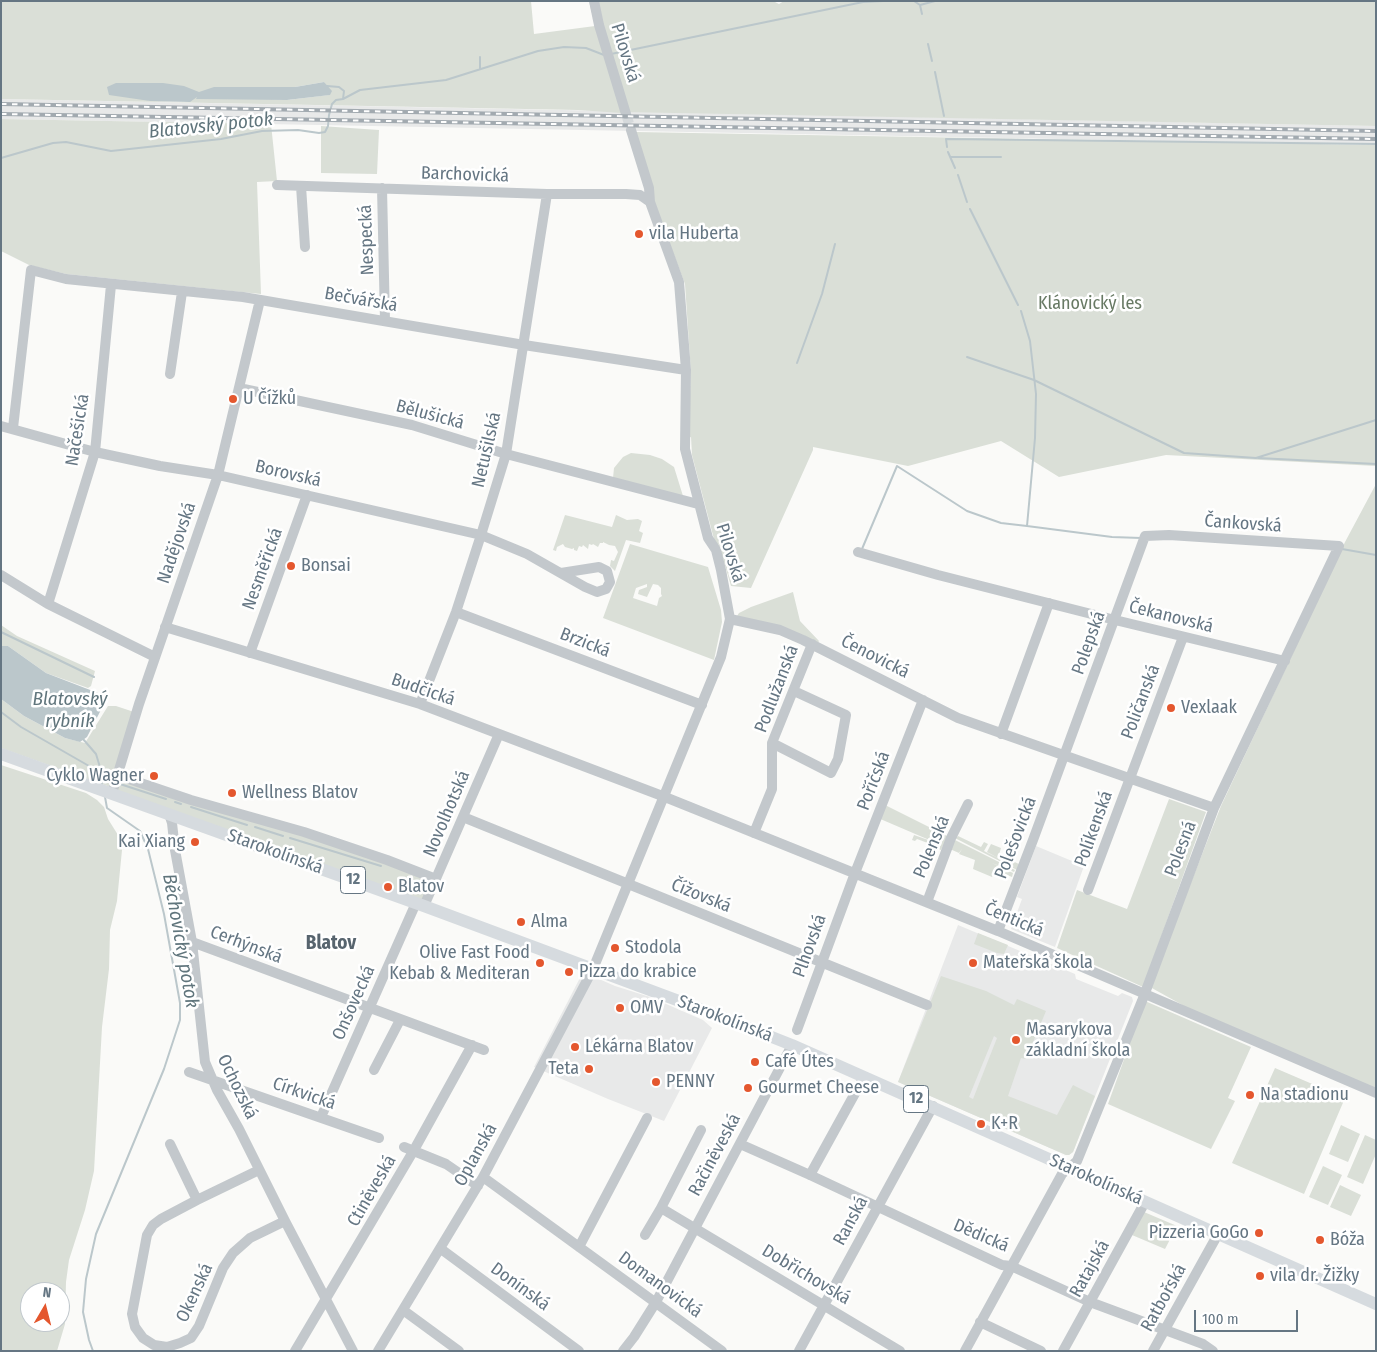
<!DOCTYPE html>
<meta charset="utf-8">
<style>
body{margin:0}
#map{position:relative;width:1377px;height:1352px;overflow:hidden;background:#fafaf8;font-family:"Fira Sans Condensed",sans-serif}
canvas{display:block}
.frame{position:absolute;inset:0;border:2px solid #657683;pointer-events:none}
.north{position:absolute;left:20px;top:1282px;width:50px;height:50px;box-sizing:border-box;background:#fff;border:1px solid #c1c8cd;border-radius:50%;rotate:8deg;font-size:14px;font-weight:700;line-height:20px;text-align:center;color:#657683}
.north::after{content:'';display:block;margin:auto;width:18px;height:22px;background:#e4572e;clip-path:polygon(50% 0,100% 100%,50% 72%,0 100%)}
.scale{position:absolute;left:1194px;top:1310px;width:104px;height:22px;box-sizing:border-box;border:2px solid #657683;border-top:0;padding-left:6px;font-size:15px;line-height:18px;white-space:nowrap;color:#657683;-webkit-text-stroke:4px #fff;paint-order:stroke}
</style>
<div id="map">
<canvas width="1377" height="1352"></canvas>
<div class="frame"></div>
<div class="north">N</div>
<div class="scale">100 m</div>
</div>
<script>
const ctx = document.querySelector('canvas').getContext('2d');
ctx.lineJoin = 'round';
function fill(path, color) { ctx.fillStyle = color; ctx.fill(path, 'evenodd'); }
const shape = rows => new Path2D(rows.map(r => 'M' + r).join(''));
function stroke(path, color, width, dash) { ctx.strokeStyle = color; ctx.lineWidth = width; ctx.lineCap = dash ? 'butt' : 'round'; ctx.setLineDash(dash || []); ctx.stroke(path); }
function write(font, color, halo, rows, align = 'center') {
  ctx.font = font + ' "Fira Sans Condensed",sans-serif'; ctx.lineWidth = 5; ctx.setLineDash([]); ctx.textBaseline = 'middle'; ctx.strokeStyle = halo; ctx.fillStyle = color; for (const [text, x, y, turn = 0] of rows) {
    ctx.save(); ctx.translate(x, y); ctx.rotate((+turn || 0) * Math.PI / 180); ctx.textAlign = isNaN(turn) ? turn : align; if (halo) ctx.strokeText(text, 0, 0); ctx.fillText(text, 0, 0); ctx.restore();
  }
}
const built = shape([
 [1,99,1376,126,1376,145,1,119],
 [1036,846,1084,866,1055,947,1011,929,1022,899,1017,897],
 [958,925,1075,974,1076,979,1118,996,1122,993,1132,997,1133,1001,1073,1152,1069,1155,1066,1155,898,1082],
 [583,972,615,986,650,997,703,1020,712,1028,664,1121,608,1099,534,1067]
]);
const green = shape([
 [1,1,531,1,534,34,595,26,589,1,773,1,779,4,784,1,1376,1,1376,126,622,112,622,113,578,110,1,99],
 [324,82,329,95,287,100,270,99,214,87,295,87],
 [116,83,155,83,190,102,150,101],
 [1,119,271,124,277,181,257,182,261,294,66,274,29,265,1,251],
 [321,126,379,130,377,174,321,173],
 [636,132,1376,145,1376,466,1166,455,1059,477,1001,441,908,466,813,447,813,450,751,588,731,586,719,545,715,543,692,455,691,437,688,438,691,373,685,284,654,202],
 [631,453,650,455,662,459,674,467,683,496,613,478,614,468,623,457],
 [1376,484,1376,1090,1195,1012,1150,987,1221,806,1345,542],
 [565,515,612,527,616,515,627,520,638,519,642,521,639,531,643,533,640,543,626,540,615,571,610,566,611,560,614,561,618,552,615,546,609,545,603,542,603,543,600,543,598,547,593,544,592,545,589,544,588,549,583,545,582,547,579,546,577,551,574,550,574,548,572,549,565,547,563,544,557,547,556,551,553,550],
 [630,544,708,567,721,610,722,622,714,660,603,618],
 [647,584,647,587,639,590,638,594,647,597,653,584,658,585,661,588,661,594,662,596,659,598,657,606,633,598,636,588],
 [793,592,800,621,819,641,818,643,737,616,739,613,751,607],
 [1,625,17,636,95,671,91,686,88,688,46,673,8,646,1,646],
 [1,699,24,716,65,738,85,743,108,706,116,706,134,712,110,787,1,748],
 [1,765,86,793,97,800,104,807,108,819,118,835,122,850,117,901,110,930,109,969,102,1027,94,1171,85,1210,69,1260,66,1282,65,1324,57,1351,1,1351],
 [30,1292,60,1292,60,1322,30,1322],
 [117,775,436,879,424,906,112,793],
 [1169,799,1206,812,1143,987,1057,948,1077,890,1127,909],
 [883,804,1015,870,1014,872,992,863,1013,873,1012,877,995,870,992,877,973,869,975,860,959,854,962,849,959,853,943,846,941,850,933,847,933,845,917,839,915,841,912,840,914,835,934,842,878,818],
 [958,836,981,847,984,842,988,844,984,851,1000,859,987,852,991,844,1001,848,999,855,1019,864,1017,870,953,837,957,837],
 [978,933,1008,945,1004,954,997,953,974,944],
 [941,976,986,991,1014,1005,1017,999,1046,1011,1026,1059,1021,1058,1008,1096,1057,1115,1073,1085,1095,1096,1073,1152,1069,1155,1066,1155,898,1082],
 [994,1036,997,1038,973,1099,969,1097],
 [1145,1001,1251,1047,1228,1098,1235,1101,1211,1149,1108,1104],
 [1275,1068,1345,1098,1304,1194,1232,1163],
 [1341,1125,1360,1134,1348,1162,1329,1154],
 [1365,1135,1376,1140,1376,1154,1363,1184,1347,1177],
 [1323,1166,1342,1175,1328,1205,1309,1197],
 [1340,1185,1361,1195,1351,1216,1330,1207],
 [1144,1212,1177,1226,1165,1249,1132,1235]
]);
const water = shape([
 [324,82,332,91,330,95,287,100,196,99,197,97,190,102,150,101,109,95,107,87,116,83,163,83,184,86,199,92,214,87,295,87],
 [1,646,8,646,46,673,98,693,105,702,87,737,80,742,65,738,24,716,1,699]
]);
const stream = shape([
 [914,1,920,5,935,1],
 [920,5,922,14],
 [928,44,932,61],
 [611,54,863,2,883,1],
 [480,69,480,57],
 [935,72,944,116],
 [327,86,339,87,344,91,343,99],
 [947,147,946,139,1376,144],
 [948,152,955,168],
 [950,157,1001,157],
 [1,158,53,143,66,142,111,151,221,139,262,131,298,130,319,133,325,132,328,126,329,115,332,104,336,100,343,99,360,90,446,80,538,51,564,47,586,48,604,55],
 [958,175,967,202],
 [970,209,1018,305],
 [1021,311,1030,341,1036,394,1035,438,1027,526,1112,537,1141,538],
 [967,357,1034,380,1184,453,1256,458,1376,420],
 [797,363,822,294,835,244],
 [1258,458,1376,464],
 [862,549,897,466,967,511,1001,523,1027,526],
 [1342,549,1376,555],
 [1,632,94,677],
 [1,712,21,727,96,770,100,775,102,785],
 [83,739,96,754,103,777,102,782],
 [103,778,110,780],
 [120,784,166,799],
 [175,802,181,804],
 [191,807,247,825],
 [255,827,283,836],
 [290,838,381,866],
 [93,1351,89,1340,83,1312,86,1279,96,1234,164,1069,180,1020,180,1003,164,914,148,849,140,831,107,808,105,797]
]);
const minorTunnel = shape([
 [626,114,631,130]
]);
const minor = shape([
 [594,1,599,25,626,114],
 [277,185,547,194,626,194,640,195,650,202],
 [301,186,305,247],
 [382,188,385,321],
 [170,374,182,292],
 [239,388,412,425,506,454,698,504],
 [1,426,95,452,160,466,218,475,481,535,527,554,585,587,597,592,606,589,610,582,607,571,599,567,561,573],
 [13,428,31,270,66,279,243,297,524,345,686,370],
 [858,552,938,575,1115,620,1285,661],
 [1,575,48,604,155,657],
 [48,604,95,452,111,285],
 [456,612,702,705],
 [730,619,780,630,803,640,958,718,1214,808],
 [165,627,420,704,665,797,998,931,1376,1093],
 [250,653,307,495],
 [420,704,456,612,481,535,506,454,547,194],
 [1001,734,1049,603],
 [772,743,831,773,838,759,846,715,794,691],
 [117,775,191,800,304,832,387,860,436,879],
 [112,793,139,704,218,475,260,300],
 [169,814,172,823,175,850,192,942,205,1062,217,1090,239,1129,285,1221,353,1351],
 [463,817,927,1005],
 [754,833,772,789,772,743,812,644],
 [1088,890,1183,637],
 [927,902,951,838,968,804],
 [424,906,499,734],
 [192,942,484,1050],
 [797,1030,855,873,923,700],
 [374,1070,400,1020],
 [189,1072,379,1138],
 [321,1117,416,903],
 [170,1144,197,1200],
 [740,1144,810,1175,1002,1265,1011,1266,1090,1302,1203,1344,1213,1351],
 [404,1147,446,1164,478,1186],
 [259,1170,197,1200,161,1219,153,1225,147,1235,132,1314,135,1327,143,1338,154,1345,167,1347,180,1343,191,1338,199,1326,223,1268,233,1253,250,1238,285,1221],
 [810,1175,864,1077],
 [483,1177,722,1351],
 [661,1208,701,1130],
 [645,1235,661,1208,900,1351],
 [579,1247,647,1118],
 [441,1249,579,1351],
 [403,1310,459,1351],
 [980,1322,1041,1351],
 [295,1351,414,1150,472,1045],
 [378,1351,483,1177,593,969,721,657,730,619,721,570,716,550,708,538,685,449,686,370,679,282,650,202,649,188,631,130],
 [623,1351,634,1337,656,1302,792,1045],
 [799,1351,933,1106],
 [965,1351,1062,1174,1077,1161,1142,1001,1214,808,1339,546,1169,535,1145,536,1033,840,998,931],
 [1063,1351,1145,1202],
 [1153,1351,1218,1234]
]);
const major = shape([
 [1,754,424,906,706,1011,792,1045,1376,1304]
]);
const rail = shape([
 [1,104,1376,131],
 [1,114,1376,139]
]);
const markers = [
 [639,234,5,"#e4572e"],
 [233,399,5,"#e4572e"],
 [291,566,5,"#e4572e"],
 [1171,708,5,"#e4572e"],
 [154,776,5,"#e4572e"],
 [232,793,5,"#e4572e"],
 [195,842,5,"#e4572e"],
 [388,887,5,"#e4572e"],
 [521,922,5,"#e4572e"],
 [615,948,5,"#e4572e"],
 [540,963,5,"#e4572e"],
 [973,963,5,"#e4572e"],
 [569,972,5,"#e4572e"],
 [620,1008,5,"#e4572e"],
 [1016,1040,5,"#e4572e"],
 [575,1047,5,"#e4572e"],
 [755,1062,5,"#e4572e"],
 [589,1069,5,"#e4572e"],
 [656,1082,5,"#e4572e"],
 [748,1088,5,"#e4572e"],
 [1250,1095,5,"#e4572e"],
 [981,1124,5,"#e4572e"],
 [1259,1233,5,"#e4572e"],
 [1320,1240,5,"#e4572e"],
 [1260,1276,5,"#e4572e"]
];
const shields = [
 [353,880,25],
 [916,1099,25]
];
const shieldNames = [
 ["12",353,880],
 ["12",916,1099]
];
const streetNames = [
 ["Pilovská",625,53,73],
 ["Barchovická",465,175,2],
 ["Nespecká",367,240,-92],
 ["Bečvářská",361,300,10],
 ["Bělušická",430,415,15],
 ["Načešická",78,430,-81],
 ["Netušilská",487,450,-77],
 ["Borovská",288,474,13],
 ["Čankovská",1243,524,4],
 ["Nadějovská",177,543,-71],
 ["Pilovská",730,553,73],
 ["Nesměřická",263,569,-70],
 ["Čekanovská",1171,617,14],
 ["Brzická",585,643,21],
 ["Polepská",1089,643,-70],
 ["Čenovická",875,657,27],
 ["Podlužanská",777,689,-69],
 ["Budčická",423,690,19],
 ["Poličanská",1141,702,-69],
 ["Poříčská",874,781,-69],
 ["Novolhotská",447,814,-67],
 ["Políkenská",1094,829,-70],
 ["Polešovická",1016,838,-69],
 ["Polenská",932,847,-67],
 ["Polesná",1181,849,-69],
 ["Starokolínská",275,852,20],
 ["Čížovská",701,896,22],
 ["Čentická",1014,920,23],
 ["Cerhýnská",246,945,21],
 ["Plhovská",810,946,-70],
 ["Onšovecká",354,1003,-66],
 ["Starokolínská",725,1019,21],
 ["Ochozská",237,1087,64],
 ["Církvická",304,1094,19],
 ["Oplanská",476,1155,-61],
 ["Račiněveská",715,1155,-62],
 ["Starokolínská",1096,1180,24],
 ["Ctiněveská",372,1191,-60],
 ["Ranská",851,1221,-62],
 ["Dědická",981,1236,23],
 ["Ratajská",1090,1269,-61],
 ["Dobřichovská",806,1275,31],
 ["Domanovická",660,1285,36],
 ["Donínská",520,1287,36],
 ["Okenská",195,1293,-65],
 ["Ratbořská",1164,1298,-61]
];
const poiNames = [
 ["vila Huberta",649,234],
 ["U Čížků",243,399],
 ["Bonsai",301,566],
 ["Vexlaak",1181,708],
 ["Cyklo Wagner",144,776,"right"],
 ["Wellness Blatov",242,793],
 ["Kai Xiang",185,842,"right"],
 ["Blatov",398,887],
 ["Alma",531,922],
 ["Stodola",625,948],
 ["Olive Fast Food",530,953,"right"],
 ["Kebab & Mediteran",530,974,"right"],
 ["Mateřská škola",983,963],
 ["Pizza do krabice",579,972],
 ["OMV",630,1008],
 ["Masarykova",1026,1030],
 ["základní škola",1026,1051],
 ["Lékárna Blatov",585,1047],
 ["Café Útes",765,1062],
 ["Teta",579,1069,"right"],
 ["PENNY",666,1082],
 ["Gourmet Cheese",758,1088],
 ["Na stadionu",1260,1095],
 ["K+R",991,1124],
 ["Pizzeria GoGo",1249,1233,"right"],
 ["Bóža",1330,1240],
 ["vila dr. Žižky",1270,1276]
];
const parkNames = [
 ["Klánovický les",1090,304]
];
const waterNames = [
 ["Blatovský potok",211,126,-6],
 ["Blatovský",70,700],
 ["rybník",70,722],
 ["Běchovický potok",180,941,80]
];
const neighbourhoodNames = [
 ["Blatov",331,944]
];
fill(built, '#e8e9e9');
fill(green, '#dadfd7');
fill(water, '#bbc7cb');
stroke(stream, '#bbc7cb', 2);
stroke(minorTunnel, '#d5d9db', 10, [10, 5]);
stroke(minor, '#c3c8cc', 10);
stroke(major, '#d6dbdf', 12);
stroke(rail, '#a2aab0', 4);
stroke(rail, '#fff', 2, [5.5]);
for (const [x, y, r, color] of markers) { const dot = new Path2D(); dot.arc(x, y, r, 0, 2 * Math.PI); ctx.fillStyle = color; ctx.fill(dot); stroke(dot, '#fff', 2); }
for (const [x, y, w] of shields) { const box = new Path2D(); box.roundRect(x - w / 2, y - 13.5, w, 27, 4); ctx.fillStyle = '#fff'; ctx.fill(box); stroke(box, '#657683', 1); }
write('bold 16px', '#657683', null, shieldNames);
write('18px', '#657683', '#fff', streetNames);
write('18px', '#657683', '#fff', poiNames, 'left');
write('18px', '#687a64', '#fff', parkNames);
write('italic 19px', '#60757c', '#fff', waterNames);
write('bold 19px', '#57646e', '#fff', neighbourhoodNames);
</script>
